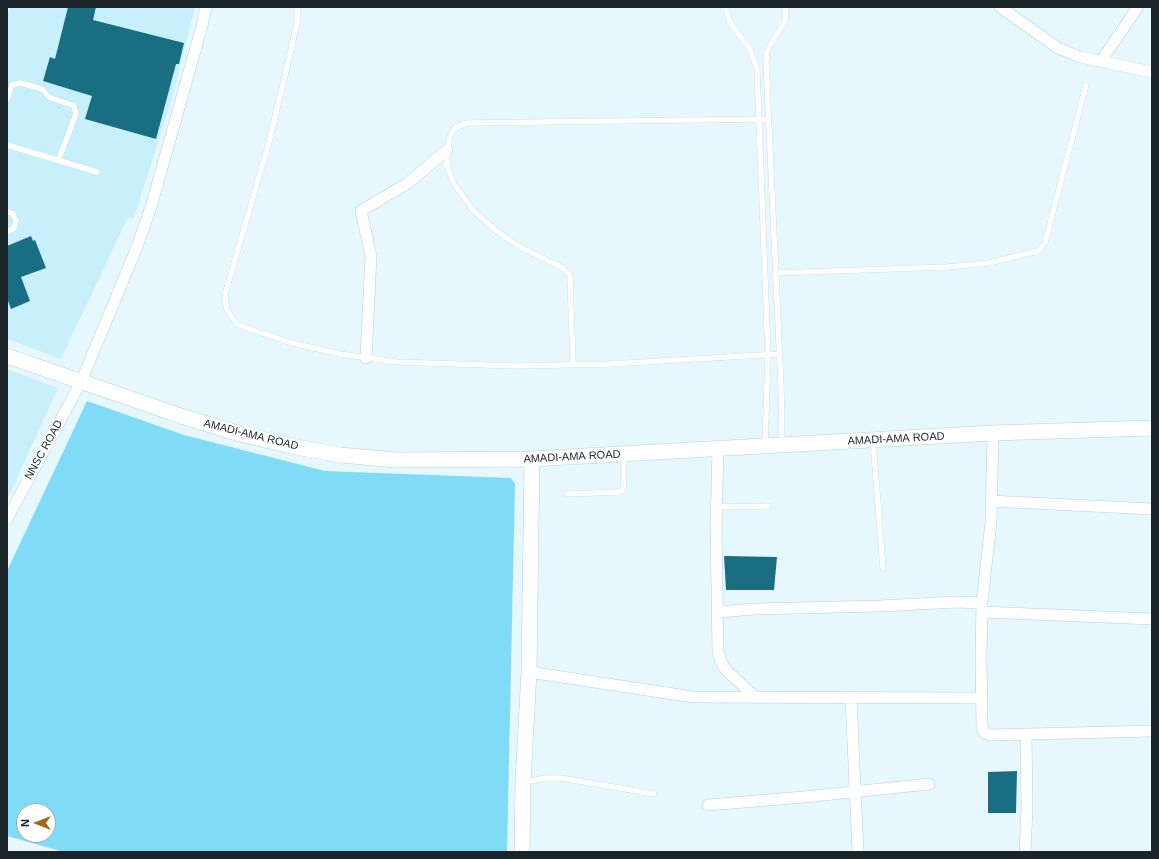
<!DOCTYPE html>
<style>
body{margin:0}
#map{position:relative;width:1159px;height:859px;overflow:hidden;background:#e6f8fe;font-family:Arial,sans-serif}
canvas{display:block}
.frame{position:absolute;inset:0;border:8px solid #1a2529;pointer-events:none}
.north{position:absolute;left:16px;top:803px;width:40px;height:40px;box-sizing:border-box;background:#fff;border:1px solid #a3a8a9;border-radius:50%;rotate:270deg;font-size:11px;font-weight:700;line-height:16px;text-align:center;color:#1a2529}
.north::after{content:'';display:block;margin:auto;width:14px;height:18px;background:#9e6822;clip-path:polygon(50% 0,100% 100%,50% 72%,0 100%)}
</style>
<div id="map">
<canvas width="1159" height="859"></canvas>
<div class="frame"></div>
<div class="north">N</div>
</div>
<script>
const ctx = document.querySelector('canvas').getContext('2d');
ctx.lineJoin = 'round';
function fill(path, color) { ctx.fillStyle = color; ctx.fill(path, 'evenodd'); }
const shape = rows => new Path2D(rows.map(r => 'M' + r).join(''));
function stroke(path, color, width, dash) { ctx.strokeStyle = color; ctx.lineWidth = width; ctx.lineCap = dash ? 'butt' : 'round'; ctx.setLineDash(dash || []); ctx.stroke(path); }
function write(font, color, halo, rows, align = 'center') {
  ctx.font = font + ' Arial,sans-serif'; ctx.lineWidth = 4; ctx.setLineDash([]); ctx.textBaseline = 'middle'; ctx.strokeStyle = halo; ctx.fillStyle = color; for (const [text, x, y, turn = 0] of rows) {
    ctx.save(); ctx.translate(x, y); ctx.rotate((+turn || 0) * Math.PI / 180); ctx.textAlign = isNaN(turn) ? turn : align; if (halo) ctx.strokeText(text, 0, 0); ctx.fillText(text, 0, 0); ctx.restore();
  }
}
const built = shape([
 [10,7,195,7,174,91,134,218,128,217,61,359,7,339,7,18],
 [7,369,58,388,7,500]
]);
const green = shape([
 [87,401,184,435,325,471,511,478,515,484,507,852,64,852,7,836,7,571],
 [24,811,48,811,48,835,24,835]
]);
const building = shape([
 [68,7,96,7,93,20,184,43,179,64,176,64,156,139,85,119,92,96,43,81,50,57,55,59],
 [31,236,33,241,35,240,46,268,21,277,30,301,11,309,7,298,7,246],
 [724,556,777,557,774,590,726,590],
 [1017,771,1016,813,988,813,988,772]
]);
const lane = shape([
 [298,7,297,23,287,67,269,142,226,291,225,300,227,310,237,324,249,329,292,343,340,354,397,362,516,366,610,364,779,354],
 [727,7,727,13,730,23,750,49,757,69,768,355,765,446],
 [7,100,12,85,20,83,39,88,43,90,49,97,74,106,76,114,58,161],
 [7,145,97,172],
 [7,211,13,214,16,221,14,228,7,232],
 [775,273,947,267,989,263,1038,251,1045,243,1086,85],
 [573,365,570,278,568,273,561,267,520,247,495,230,473,210,454,184,447,167,447,150,450,136,454,129,466,123,768,119],
 [873,441,883,568],
 [782,443,781,386,766,62,767,52,770,45,785,21,786,7],
 [567,494,620,492,623,490,624,455],
 [717,507,768,506],
 [524,782,546,778,561,778,654,794]
]);
const street = shape([
 [1000,7,1058,48,1080,57,1152,72],
 [1101,61,1138,7],
 [366,358,371,256,361,211,408,183,447,150],
 [993,433,991,522,982,603,981,656,982,728,985,733,990,735,1152,731],
 [718,449,716,527,718,651,721,662,726,670,755,697],
 [991,501,1152,509],
 [7,519,81,382,137,247,151,207,202,26,206,7],
 [717,612,755,609,880,606,957,602,982,603],
 [982,612,1152,619],
 [529,672,693,697,981,698],
 [851,698,858,852],
 [708,805,804,797,929,784],
 [1025,852,1027,808,1026,734]
]);
const secondary = shape([
 [7,356,181,416,240,434,291,446,340,455,396,460,532,459,993,433,1152,428],
 [522,852,523,782,529,672,532,459]
]);
const streetNames = [
 ["AMADI-AMA ROAD",251,435,14],
 ["AMADI-AMA ROAD",896,439,-3],
 ["NNSC ROAD",44,450,-61],
 ["AMADI-AMA ROAD",572,457,-3]
];
fill(built, '#c7f0fc');
fill(green, '#80dcf6');
fill(building, '#1a6e82');
stroke(lane, '#b2d1da', 6);
stroke(street, '#b2d1da', 12);
stroke(secondary, '#b2d1da', 16);
stroke(lane, '#fff', 5.5);
stroke(street, '#fff', 11);
stroke(secondary, '#fff', 15);
write('11px', '#1a2529', '#fff', streetNames);
</script>
